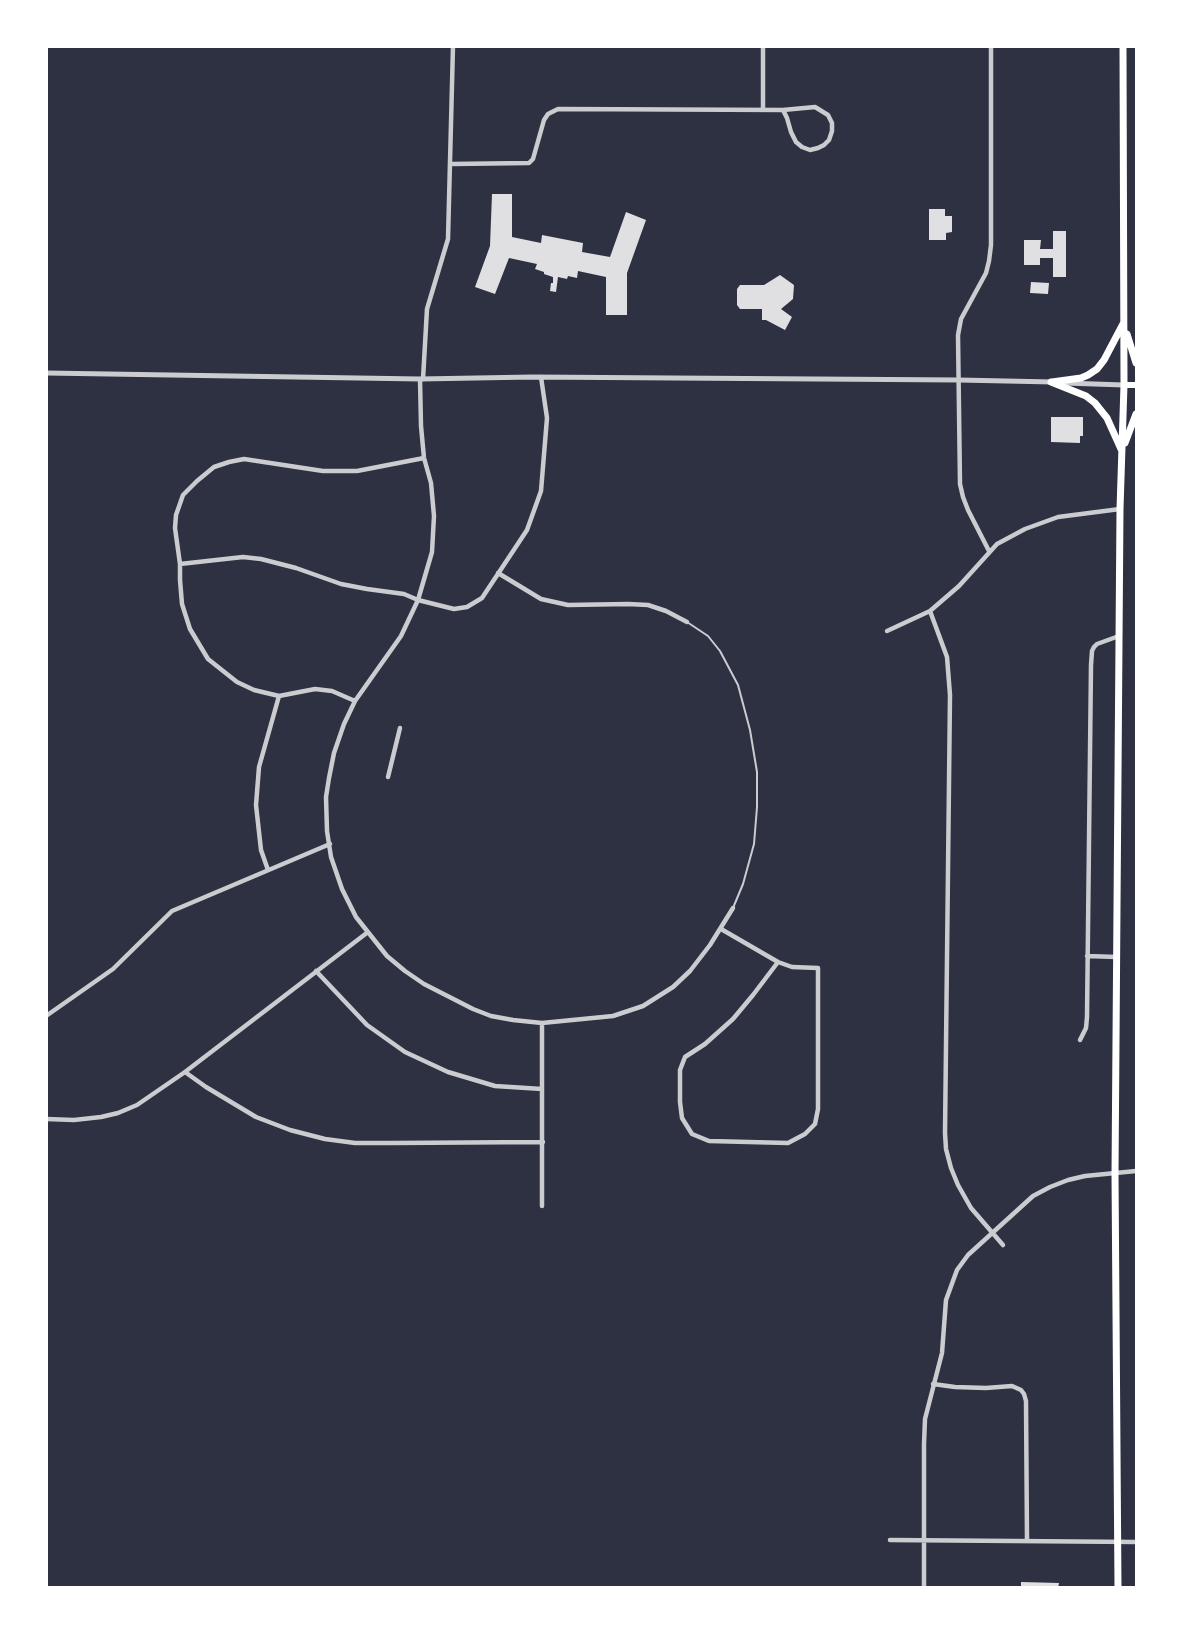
<!DOCTYPE html>
<style>
body{margin:0}
#map{position:relative;width:1183px;height:1634px;overflow:hidden;background:#2d3142;font-family:Roboto,sans-serif}
canvas{display:block}
.frame{position:absolute;inset:0;border:48px solid #fff;pointer-events:none}
</style>
<div id="map">
<canvas width="1183" height="1634"></canvas>
<div class="frame"></div>
</div>
<script>
const ctx = document.querySelector('canvas').getContext('2d');
ctx.lineJoin = 'round';
function fill(path, color) { ctx.fillStyle = color; ctx.fill(path, 'evenodd'); }
const shape = rows => new Path2D(rows.map(r => 'M' + r).join(''));
function stroke(path, color, width, dash) { ctx.strokeStyle = color; ctx.lineWidth = width; ctx.lineCap = dash ? 'butt' : 'round'; ctx.setLineDash(dash || []); ctx.stroke(path); }
const building = shape([
 [492,194,512,194,512,237,541,243,542,235,583,243,582,252,610,257,626,212,646,220,627,273,627,315,606,315,606,277,578,271,577,278,568,276,567,279,558,277,556,292,550,291,551,283,553,283,553,277,544,274,544,272,535,269,537,264,509,258,495,294,475,287,490,246],
 [929,209,945,209,945,216,952,216,952,232,946,233,946,240,929,240],
 [1053,231,1066,231,1066,277,1053,277,1053,258,1040,258,1040,265,1024,265,1024,240,1041,240,1040,249,1053,249],
 [780,275,794,285,793,299,781,309,792,317,785,330,766,320,762,320,762,309,740,309,737,305,737,289,740,285,764,285],
 [1031,282,1049,283,1048,294,1030,293],
 [1051,417,1083,417,1083,436,1080,436,1080,443,1051,442],
 [1021,1582,1059,1583,1058,1588,1021,1588]
]);
const service = shape([
 [687,622,708,636,720,651,738,685,750,730,757,772,757,807,754,844,743,884,733,908]
]);
const minor = shape([
 [763,109,763,46],
 [451,164,529,163,533,159,544,120,548,114,558,109,783,110,815,107,828,115,832,123,832,131,829,140,824,145,818,148,810,150,802,147,796,142,791,132,787,118,783,110],
 [420,379,421,426,424,458,431,483,434,516,432,552,418,600,401,636,355,701,344,724,334,753,329,778,326,797,327,831,331,857,342,889,356,917,387,956,405,971,424,984,473,1009,491,1016,513,1020,542,1023,613,1016,643,1006,673,987,690,971,710,945,733,908],
 [423,379,427,309,448,239,453,46],
 [989,551,968,510,963,497,960,484,958,335,961,319,986,273,989,261,991,245,991,46],
 [180,564,243,557,261,559,296,568,341,584,367,589,404,594,418,600,454,609,467,607,482,598,527,530,541,491,547,418,541,377],
 [498,573,541,599,568,605,628,604,648,605,666,611,687,622],
 [930,611,947,657,950,695,945,1133,946,1149,951,1168,958,1185,971,1208,1003,1245],
 [887,631,930,611,959,586,997,544,1025,529,1058,517,1120,509],
 [355,701,332,691,315,689,279,696,254,690,237,682,208,659,190,629,182,604,180,580,180,564,175,528,176,515,183,495,197,481,214,467,229,462,244,459,323,471,357,471,424,458],
 [388,777,400,728],
 [268,870,261,850,256,805,259,767,279,696],
 [721,929,778,962,792,967,818,968,818,1109,815,1124,805,1134,788,1143,709,1141,692,1134,682,1118,680,1102,680,1070,685,1057,705,1044,733,1019,753,995,778,962],
 [1087,956,1117,957],
 [316,971,367,1025,405,1052,448,1072,495,1086,542,1089],
 [46,1016,113,969,172,911,330,844],
 [1080,1040,1086,1028,1087,1017,1091,665,1092,651,1094,647,1097,644,1119,636],
 [185,1072,206,1087,256,1117,290,1130,325,1139,355,1143,392,1143,543,1142],
 [46,1119,74,1120,101,1117,118,1113,137,1105,185,1072,368,932],
 [542,1206,542,1023],
 [933,1384,955,1387,986,1388,1012,1386,1021,1390,1024,1394,1026,1401,1027,1541],
 [890,1540,1136,1542],
 [924,1588,924,1444,925,1419,942,1353,946,1300,957,1270,968,1255,1033,1196,1050,1187,1068,1180,1085,1176,1136,1171]
]);
const tertiary = shape([
 [46,373,420,379,532,377,959,380,1053,382],
 [1065,383,1124,385]
]);
const secondary = shape([
 [1124,385,1136,385]
]);
const primary = shape([
 [1127,334,1136,363],
 [1051,382,1086,396,1095,403,1107,418,1121,449],
 [1052,382,1081,378,1088,375,1097,369,1104,360,1123,324],
 [1125,443,1136,414],
 [1118,1588,1115,1173,1120,509,1124,385,1123,46]
]);
fill(building, '#e0e0e3');
stroke(service, '#caccd0', 2);
stroke(minor, '#caccd0', 4.5);
stroke(tertiary, '#caccd0', 5);
stroke(secondary, '#fff', 6);
stroke(primary, '#fff', 7);
</script>
